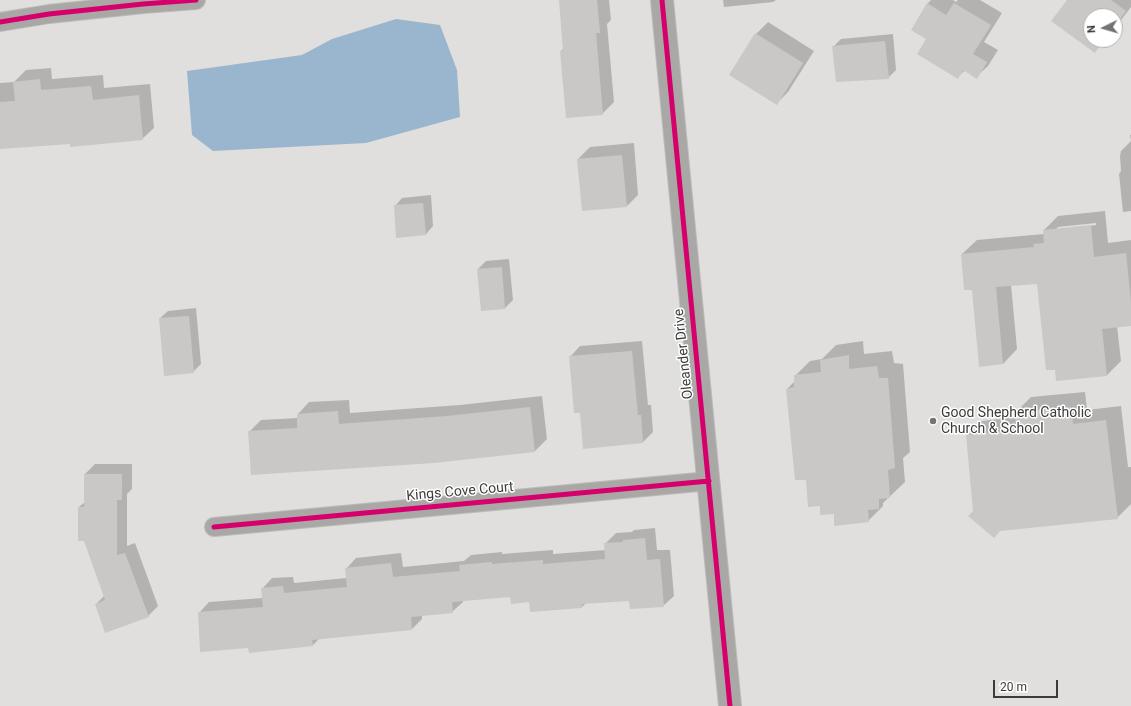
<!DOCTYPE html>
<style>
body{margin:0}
#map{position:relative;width:1131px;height:706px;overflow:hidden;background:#e0dfdd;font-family:Roboto,sans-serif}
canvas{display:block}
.north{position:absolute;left:1083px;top:8px;width:40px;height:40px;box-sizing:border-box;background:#fff;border:1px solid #b1b1b0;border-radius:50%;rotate:265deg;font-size:11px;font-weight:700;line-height:16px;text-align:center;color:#3b3b3a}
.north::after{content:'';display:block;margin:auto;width:14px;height:18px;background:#757473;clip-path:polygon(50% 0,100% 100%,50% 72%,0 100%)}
.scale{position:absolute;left:993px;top:680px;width:65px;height:18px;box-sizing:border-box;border:2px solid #3b3b3a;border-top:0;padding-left:5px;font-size:12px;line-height:14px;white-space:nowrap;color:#3b3b3a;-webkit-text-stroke:3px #fff;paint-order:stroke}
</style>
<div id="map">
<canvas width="1131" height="706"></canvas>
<div class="north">N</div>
<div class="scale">20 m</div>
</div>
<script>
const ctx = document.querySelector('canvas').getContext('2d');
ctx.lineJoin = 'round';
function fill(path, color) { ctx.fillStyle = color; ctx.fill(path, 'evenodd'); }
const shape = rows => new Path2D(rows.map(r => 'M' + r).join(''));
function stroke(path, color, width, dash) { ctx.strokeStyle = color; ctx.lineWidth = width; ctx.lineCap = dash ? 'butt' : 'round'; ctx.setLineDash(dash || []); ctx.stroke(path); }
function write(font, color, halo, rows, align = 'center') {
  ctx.font = font + ' Roboto,sans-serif'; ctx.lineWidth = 3; ctx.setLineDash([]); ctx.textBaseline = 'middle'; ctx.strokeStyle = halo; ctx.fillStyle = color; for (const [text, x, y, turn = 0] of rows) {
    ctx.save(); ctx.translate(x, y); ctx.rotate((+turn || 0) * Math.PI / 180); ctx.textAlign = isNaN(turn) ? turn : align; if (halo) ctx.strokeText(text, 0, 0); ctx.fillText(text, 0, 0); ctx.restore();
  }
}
const water = shape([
 [396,19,440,25,457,70,460,117,366,143,213,151,192,135,187,71,302,55,332,39]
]);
const shadow = shape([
 [560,0,609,0,611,20,607,24,614,102,602,114,561,51,564,48],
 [723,0,776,0,773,2,724,7],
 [931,0,953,0,956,2,958,0,980,0,1002,13,984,42,998,50,988,66,976,77,965,70,957,78,927,39,912,30,928,3],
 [1068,0,1131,0,1131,7,1115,28,1115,16,1091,16,1091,40,1106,40,1094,52],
 [768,22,814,51,788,92,776,104,730,74,756,34],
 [893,34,896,70,888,78,833,47,841,39],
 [51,68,52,79,103,75,104,88,150,84,154,128,142,139,71,143,0,148,0,83,14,82,26,70],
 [1130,135,1131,135,1131,211,1123,212,1119,174,1121,171,1120,156,1121,151,1131,141],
 [634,143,638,195,627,206,578,159,590,147],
 [431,195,433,226,426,234,395,206,402,198],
 [1105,211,1108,243,1131,240,1131,325,1117,326,1121,361,1107,375,1057,380,1056,369,1038,283,1011,285,1017,349,1003,364,973,289,962,254,977,240,1044,234,1044,230,1058,216],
 [1096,223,1096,225,1055,230,1058,227],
 [509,259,513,300,505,308,478,269,486,261],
 [196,308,201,364,193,372,160,318,168,311],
 [642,341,648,405,651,405,653,432,643,442,581,412,570,357,580,346],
 [863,341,864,354,892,351,894,363,903,364,910,452,903,458,905,482,883,503,883,506,868,521,835,513,821,505,807,479,787,389,795,381,795,376,810,361,822,359,836,345],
 [1085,392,1087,410,1121,406,1128,467,1131,467,1131,504,1117,518,974,511,967,436,982,421,1017,417,1016,412,1031,397],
 [542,396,547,439,535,451,432,462,249,432,261,420,298,418,298,414,309,402,349,400,350,413,460,405],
 [95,464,132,464,132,489,127,494,127,546,135,543,158,606,148,616,96,604,105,595,79,507,85,502,85,474],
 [655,528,657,550,670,550,674,596,663,606,630,600,586,603,582,607,531,611,530,601,511,596,463,600,463,602,452,612,422,615,422,619,412,629,320,638,312,646,249,647,199,613,209,602,263,598,262,589,272,578,293,577,294,583,347,578,346,569,356,558,401,553,403,567,464,561,471,555,502,552,502,554,553,550,553,554,606,550,605,544,616,533,632,532,634,530]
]);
const building = shape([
 [559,0,597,0,600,33,596,33,603,115,566,118,560,51,563,51],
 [1067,0,1111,0,1126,11,1115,26,1115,16,1091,16,1091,40,1104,40,1095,53,1051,21],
 [927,3,946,15,954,3,991,25,973,54,987,62,977,79,963,70,958,79,917,54,926,39,911,30],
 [755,33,803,63,777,105,729,75],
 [885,41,889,79,836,82,832,46],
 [40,79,41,90,91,86,93,100,139,95,143,140,70,147,70,144,0,149,0,102,15,101,13,82],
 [622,155,627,207,582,211,577,159],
 [423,203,426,235,396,238,394,205],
 [1091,225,1094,257,1126,253,1131,302,1131,326,1102,329,1107,376,1056,381,1055,370,1046,370,1037,284,996,287,1003,364,979,367,972,290,964,290,961,254,1034,247,1033,244,1044,243,1043,230],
 [502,267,505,309,481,311,477,269],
 [189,316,194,373,164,376,159,318],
 [632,351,638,415,641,415,643,443,583,449,580,413,574,413,569,356],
 [849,355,849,369,877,366,879,378,888,378,895,468,888,470,890,498,879,499,879,509,868,510,869,522,834,526,834,514,820,515,820,506,808,507,806,480,795,480,786,389,794,387,794,375,821,372,820,360],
 [530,407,535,452,434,463,251,475,248,431,297,428,297,414,338,411,339,424,447,416],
 [1071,407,1073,424,1106,420,1118,519,1000,531,994,538,968,516,973,511,966,435,1016,430,1015,412],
 [84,474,122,474,122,500,117,500,117,555,125,553,149,617,105,633,95,604,105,600,84,541,78,541,78,507,84,507],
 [645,538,647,560,660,559,664,607,630,609,629,601,582,604,582,608,530,612,529,602,511,604,510,597,452,602,453,613,411,617,412,630,312,640,313,646,249,653,248,648,200,652,198,612,263,607,261,588,283,586,284,593,347,587,345,568,391,563,393,577,460,571,459,565,492,562,492,564,543,560,543,564,605,559,604,543,623,542,623,540]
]);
const street = shape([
 [0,22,49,14,143,4,196,0],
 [214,527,709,481]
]);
const secondary = shape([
 [662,0,730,706]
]);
const cycleway = shape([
 [662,0,730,706],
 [0,22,49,14,143,4,196,0],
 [214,527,709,481]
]);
const markers = [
 [933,421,4,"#757473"]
];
const streetNames = [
 ["Oleander Drive",684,354,-96],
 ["Kings Cove Court",460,492,-5]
];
const poiNames = [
 ["Good Shepherd Catholic",941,413],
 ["Church & School",941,429]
];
fill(water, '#99b6ce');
fill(shadow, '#0003');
fill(building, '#c9c8c7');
stroke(street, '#bbbbba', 20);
stroke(secondary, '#bbbbba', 24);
stroke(street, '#a9a8a7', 18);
stroke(secondary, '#a9a8a7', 22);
stroke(cycleway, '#d6006c', 5);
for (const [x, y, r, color] of markers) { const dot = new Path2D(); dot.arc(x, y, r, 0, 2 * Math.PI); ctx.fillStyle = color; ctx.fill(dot); stroke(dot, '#fff', 1.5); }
write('14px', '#3b3b3a', '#fff', streetNames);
write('14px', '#3b3b3a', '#fff', poiNames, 'left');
</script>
